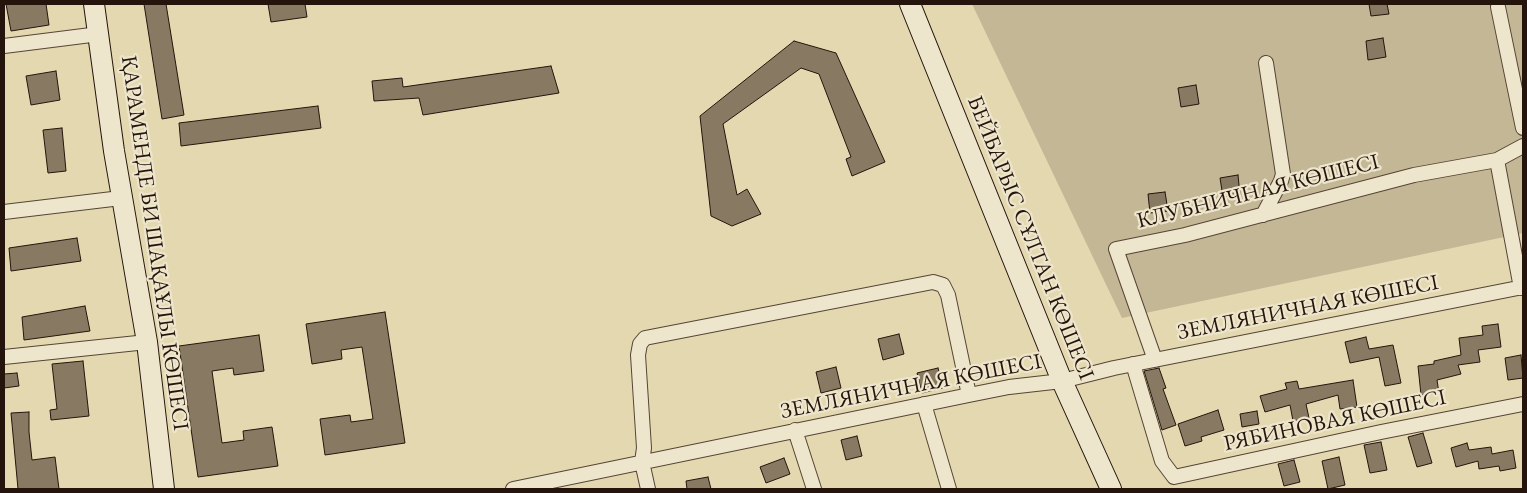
<!DOCTYPE html>
<meta charset="utf-8">
<style>
body{margin:0}
#map{position:relative;width:1527px;height:493px;overflow:hidden;background:#e4d8b1;font-family:"EB Garamond",serif}
canvas{display:block}
.frame{position:absolute;inset:0;border:5px solid #25140c;pointer-events:none}
</style>
<div id="map">
<canvas width="1527" height="493"></canvas>
<div class="frame"></div>
</div>
<script>
const ctx = document.querySelector('canvas').getContext('2d');
ctx.lineJoin = 'round';
function fill(path, color) { ctx.fillStyle = color; ctx.fill(path, 'evenodd'); }
const shape = rows => new Path2D(rows.map(r => 'M' + r).join(''));
function stroke(path, color, width, dash) { ctx.strokeStyle = color; ctx.lineWidth = width; ctx.lineCap = dash ? 'butt' : 'round'; ctx.setLineDash(dash || []); ctx.stroke(path); }
function write(font, color, halo, rows, align = 'center') {
  ctx.font = font + ' "EB Garamond",serif'; ctx.lineWidth = 4.5; ctx.setLineDash([]); ctx.textBaseline = 'middle'; ctx.strokeStyle = halo; ctx.fillStyle = color; for (const [text, x, y, turn = 0] of rows) {
    ctx.save(); ctx.translate(x, y); ctx.rotate((+turn || 0) * Math.PI / 180); ctx.textAlign = isNaN(turn) ? turn : align; if (halo) ctx.strokeText(text, 0, 0); ctx.fillText(text, 0, 0); ctx.restore();
  }
}
const green = shape([
 [972,4,1523,4,1523,233,1122,318]
]);
const building = shape([
 [6,4,46,4,49,25,11,31,6,4],
 [144,4,166,4,184,115,162,119,144,4],
 [268,4,305,4,307,17,271,22,268,4],
 [1369,4,1387,4,1389,14,1371,16,1369,4],
 [1383,38,1386,57,1368,60,1366,41,1383,38],
 [794,41,836,53,885,162,852,176,846,159,851,157,819,74,801,68,723,124,737,195,747,189,761,214,732,226,711,216,700,116,794,41],
 [551,66,559,93,423,115,419,98,374,101,372,81,402,78,403,87,551,66],
 [56,71,60,100,31,105,26,76,56,71],
 [1196,85,1199,104,1181,107,1178,88,1196,85],
 [318,106,321,128,181,146,179,123,318,106],
 [62,128,66,171,48,173,43,130,62,128],
 [1238,175,1240,195,1223,197,1220,178,1238,175],
 [1165,192,1168,211,1150,213,1148,194,1165,192],
 [77,238,81,261,11,271,9,248,77,238],
 [85,306,90,331,24,340,22,317,85,306],
 [385,312,405,443,325,455,320,419,350,415,351,422,373,419,362,347,341,350,342,359,312,364,306,324,385,312],
 [1498,324,1501,347,1478,350,1480,362,1458,365,1461,374,1437,380,1439,393,1421,395,1418,366,1434,364,1434,361,1461,355,1459,338,1483,335,1482,326,1498,324],
 [899,334,904,354,883,360,878,339,899,334],
 [259,335,264,371,234,375,233,368,212,371,222,443,244,440,243,431,272,427,278,466,198,477,179,346,259,335],
 [1366,337,1369,349,1393,345,1401,383,1385,386,1379,357,1350,363,1345,342,1366,337],
 [1521,355,1523,378,1508,380,1505,358,1521,355],
 [83,361,89,416,51,420,50,410,57,409,52,364,83,361],
 [836,367,841,388,821,393,816,372,836,367],
 [938,368,943,388,922,393,917,373,938,368],
 [1159,368,1166,388,1163,389,1176,425,1162,430,1144,371,1159,368],
 [17,373,19,386,4,388,4,374,17,373],
 [1353,380,1357,407,1340,409,1338,395,1306,404,1309,418,1293,421,1290,405,1265,412,1260,396,1287,389,1285,383,1297,381,1299,389,1353,380],
 [1218,410,1224,430,1201,437,1202,441,1185,446,1178,424,1218,410],
 [1257,411,1259,424,1242,427,1240,414,1257,411],
 [29,412,29,432,32,460,55,457,59,489,18,489,11,413,29,412],
 [1423,433,1432,463,1417,467,1408,437,1423,433],
 [857,436,862,456,846,460,841,440,857,436],
 [1381,442,1387,470,1370,473,1364,445,1381,442],
 [1467,443,1469,450,1491,447,1492,454,1513,450,1516,468,1500,471,1499,466,1479,469,1478,461,1456,467,1451,448,1467,443],
 [1339,457,1345,485,1328,489,1322,461,1339,457],
 [784,458,790,474,766,483,760,467,784,458],
 [1294,460,1300,482,1284,486,1278,464,1294,460],
 [708,477,711,489,687,489,686,481,708,477]
]);
const street = shape([
 [1498,7,1523,128],
 [4,46,99,34],
 [1497,160,1521,288],
 [4,212,121,198],
 [1263,215,1281,181,1283,174,1266,63],
 [4,357,147,342],
 [1155,360,1116,249,1185,235,1414,175,1497,160,1523,146],
 [1133,364,1162,461,1174,477,1381,432,1523,404],
 [924,404,949,489],
 [795,430,814,489],
 [513,489,969,395,1009,387,1062,381,1114,368,1523,287],
 [648,489,642,462,644,448,638,355,640,344,645,338,933,282,943,285,948,295,969,395]
]);
const secondary = shape([
 [94,4,114,151,147,342,164,489],
 [910,4,1062,381,1111,489]
]);
const streetNames = [
 ["КЛУБНИЧНАЯ КӨШЕСІ",1258,192,-14],
 ["БЕЙБАРЫС СҰЛТАН КӨШЕСІ",1030,238,68],
 ["ҚАРАМЕНДЕ БИ ШАҚАҰЛЫ КӨШЕСІ",154,243,82],
 ["ЗЕМЛЯНИЧНАЯ КӨШЕСІ",1308,308,-11],
 ["ЗЕМЛЯНИЧНАЯ КӨШЕСІ",911,387,-11],
 ["РЯБИНОВАЯ КӨШЕСІ",1335,421,-12]
];
fill(green, '#c4b795');
fill(building, '#887a62');
stroke(building, '#25140c', 1);
stroke(street, '#554535', 16);
stroke(secondary, '#25140c', 22);
stroke(street, '#ede6cc', 14);
stroke(secondary, '#ede6cc', 20);
write('22px', '#25140c', '#ede6cc', streetNames);
</script>
